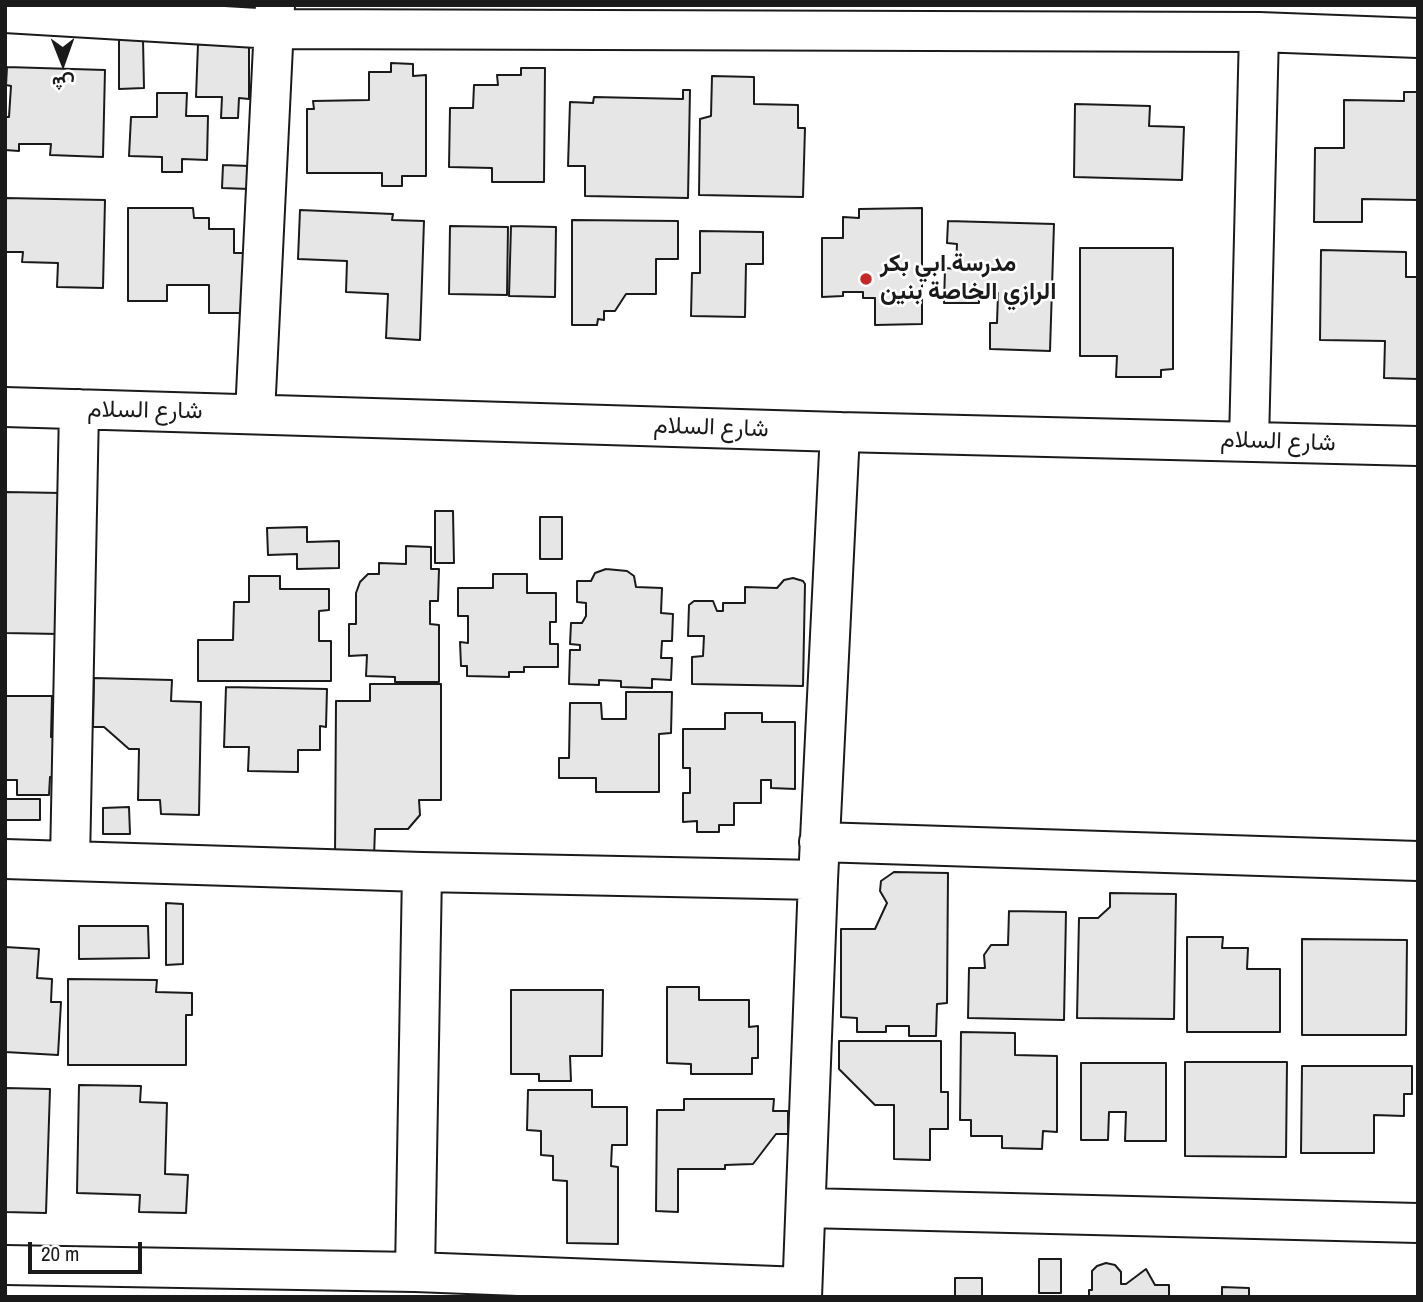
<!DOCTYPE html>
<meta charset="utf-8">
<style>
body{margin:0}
#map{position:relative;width:1423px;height:1302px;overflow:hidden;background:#fff;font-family:"Archivo Narrow",Vazirmatn,sans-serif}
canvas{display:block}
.frame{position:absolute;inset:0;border:7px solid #1a1a1a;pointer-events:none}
.north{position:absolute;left:28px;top:28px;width:70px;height:70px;-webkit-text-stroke:5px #fff;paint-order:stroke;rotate:179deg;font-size:19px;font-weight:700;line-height:28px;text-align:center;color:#1a1a1a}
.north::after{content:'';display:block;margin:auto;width:24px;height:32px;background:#1a1a1a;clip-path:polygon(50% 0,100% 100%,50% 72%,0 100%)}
.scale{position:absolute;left:28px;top:1242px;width:114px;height:32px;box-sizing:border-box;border:4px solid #1a1a1a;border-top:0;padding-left:9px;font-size:21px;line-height:24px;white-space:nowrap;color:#1a1a1a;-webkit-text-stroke:5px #fff;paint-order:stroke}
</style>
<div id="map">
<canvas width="1423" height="1302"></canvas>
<div class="frame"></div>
<div class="north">ش</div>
<div class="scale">20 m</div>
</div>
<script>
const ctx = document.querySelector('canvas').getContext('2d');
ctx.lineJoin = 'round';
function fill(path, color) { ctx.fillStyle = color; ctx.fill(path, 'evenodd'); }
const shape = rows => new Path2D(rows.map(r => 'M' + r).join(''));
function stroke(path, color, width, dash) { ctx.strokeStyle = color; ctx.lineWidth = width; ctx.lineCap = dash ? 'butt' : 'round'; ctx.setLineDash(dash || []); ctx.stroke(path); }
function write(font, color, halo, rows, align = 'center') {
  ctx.font = font + ' "Archivo Narrow",Vazirmatn,sans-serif'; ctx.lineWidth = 5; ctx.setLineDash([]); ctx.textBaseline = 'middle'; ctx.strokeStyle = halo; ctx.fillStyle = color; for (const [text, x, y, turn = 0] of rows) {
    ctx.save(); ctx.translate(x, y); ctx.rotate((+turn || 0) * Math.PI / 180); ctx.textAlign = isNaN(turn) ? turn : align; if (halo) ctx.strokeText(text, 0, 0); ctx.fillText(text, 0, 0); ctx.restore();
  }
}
const building = shape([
 [119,39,143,39,144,88,119,89,119,39],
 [198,44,249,46,249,99,239,98,238,118,221,118,222,97,196,97,198,44],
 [391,63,413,64,413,76,426,75,426,176,402,176,402,186,382,186,382,173,307,173,307,109,314,109,313,101,369,100,369,72,391,72,391,63],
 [7,67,105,70,103,157,50,155,51,144,19,144,19,151,5,150,5,117,9,117,11,86,6,85,7,67],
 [521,68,545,68,544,182,492,182,492,168,449,167,450,108,473,108,474,85,498,85,497,75,521,75,521,68],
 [712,76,754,77,754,104,798,105,798,128,805,128,803,197,699,195,700,119,711,116,712,76],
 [683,90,690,90,688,198,585,196,585,166,568,166,570,102,593,103,594,97,683,99,683,90],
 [1404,92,1418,92,1418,200,1362,199,1362,222,1314,222,1315,148,1344,148,1344,100,1404,101,1404,92],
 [157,93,187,93,186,116,208,116,207,160,182,159,182,172,162,172,162,157,129,156,131,117,157,117,157,93],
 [1075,104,1150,106,1149,126,1184,127,1182,180,1074,177,1075,104],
 [223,165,249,166,249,189,222,188,223,165],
 [5,198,105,200,103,288,57,287,58,263,22,262,23,252,5,252,5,198],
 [128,208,193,208,194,218,209,218,209,229,234,229,234,253,251,253,250,313,209,313,209,285,167,285,167,301,128,301,128,208],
 [922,208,922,324,875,325,875,298,863,298,863,292,843,292,843,296,822,297,822,238,843,238,843,217,859,218,859,209,922,208],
 [300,210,393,214,392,220,424,221,420,340,386,338,388,294,346,292,347,261,298,259,300,210],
 [572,220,678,221,678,259,656,259,656,294,626,294,615,311,604,311,604,320,598,319,597,325,572,325,572,220],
 [948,221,1054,224,1050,351,990,349,990,323,997,323,998,293,979,292,979,303,944,303,945,268,956,269,957,244,947,243,948,221],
 [450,226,508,227,507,295,449,294,450,226],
 [511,226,556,227,555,297,509,296,511,226],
 [700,231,763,232,763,264,746,264,745,317,691,316,692,273,700,273,700,231],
 [1080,248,1173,248,1173,369,1161,370,1161,377,1116,377,1117,356,1080,356,1080,248],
 [1321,250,1406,252,1406,277,1418,277,1418,379,1384,378,1385,341,1320,340,1321,250],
 [5,492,62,493,59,634,5,633,5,492],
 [435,511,453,511,454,563,435,563,435,511],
 [540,517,562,517,562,559,540,559,540,517],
 [307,527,307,542,339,541,339,568,297,569,297,554,268,555,267,528,307,527],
 [406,546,431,547,431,569,439,569,438,601,430,601,430,624,439,625,439,682,395,682,395,677,366,676,367,655,349,656,349,624,356,624,356,593,360,582,368,574,379,574,379,563,406,564,406,546],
 [606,569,627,571,634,576,636,587,662,588,661,613,673,614,672,641,662,641,661,658,672,658,671,680,652,679,652,688,621,687,621,681,599,680,599,685,569,684,570,650,580,650,580,645,570,644,571,623,582,623,586,616,586,603,577,602,577,581,591,581,595,573,606,569],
 [493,574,527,574,527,593,556,593,556,622,550,622,550,644,558,644,558,667,524,667,524,672,509,672,509,677,467,676,467,666,461,666,460,642,468,643,468,616,458,616,458,588,493,588,493,574],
 [249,576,280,576,280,589,329,589,329,610,319,611,319,641,331,641,331,681,198,681,198,640,233,640,234,602,249,602,249,576],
 [793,578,803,581,805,584,803,686,692,684,692,657,703,656,704,636,688,636,689,605,694,601,713,601,717,611,723,611,723,603,745,603,745,587,777,588,784,580,793,578],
 [94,678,172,680,171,701,201,702,199,815,161,814,160,800,138,800,139,749,129,749,104,727,93,727,94,678],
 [370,684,441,684,441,800,419,800,420,815,408,829,375,829,374,857,335,857,336,701,370,701,370,684],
 [226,687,327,689,326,727,320,726,320,750,298,750,298,772,248,771,249,747,224,747,226,687],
 [626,692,672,692,671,733,659,734,659,792,596,792,596,778,559,778,559,758,569,758,570,703,601,703,602,719,626,719,626,692],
 [5,696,52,696,51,737,59,736,59,777,50,777,49,795,17,795,17,780,5,780,5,696],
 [725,713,762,713,762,722,795,722,795,789,771,788,771,780,761,780,761,803,734,803,734,825,719,825,719,832,697,832,697,821,683,822,683,793,690,793,690,768,683,768,683,729,725,729,725,713],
 [5,799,40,799,40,820,5,820,5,799],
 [129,807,130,834,103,834,103,808,129,807],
 [894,872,948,873,947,1003,937,1004,936,1036,909,1036,909,1026,886,1026,886,1032,857,1032,857,1018,841,1017,841,929,875,929,887,903,880,891,881,881,894,872],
 [1110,893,1176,894,1174,1019,1077,1018,1079,918,1098,918,1110,907,1110,893],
 [166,903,183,904,183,964,166,965,166,903],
 [1009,911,1066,912,1064,1020,968,1018,969,968,985,968,984,955,991,945,1008,945,1009,911],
 [79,926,148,926,149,958,79,959,79,926],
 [1187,937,1223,937,1222,948,1248,948,1247,969,1280,969,1280,1032,1187,1032,1187,937],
 [1302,939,1407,940,1406,1035,1302,1035,1302,939],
 [5,947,39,949,37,978,52,979,51,1002,61,1002,58,1055,5,1052,5,947],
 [68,979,157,980,156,992,192,993,192,1015,186,1015,186,1065,68,1065,68,979],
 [667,987,699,987,699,1000,749,1000,749,1027,758,1026,758,1058,752,1058,752,1074,691,1074,691,1064,667,1063,667,987],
 [511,990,603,990,602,1056,570,1056,571,1081,539,1081,539,1074,511,1074,511,990],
 [961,1032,1015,1033,1015,1055,1057,1056,1057,1132,1043,1131,1042,1149,1002,1148,1002,1136,971,1136,971,1120,960,1120,961,1032],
 [839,1041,941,1041,941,1092,948,1092,948,1129,930,1129,930,1160,894,1159,894,1105,875,1105,839,1069,839,1041],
 [1185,1062,1287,1062,1286,1157,1185,1156,1185,1062],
 [1081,1063,1166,1063,1166,1141,1125,1141,1126,1112,1109,1112,1108,1140,1081,1140,1081,1063],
 [1302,1066,1412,1066,1412,1094,1404,1094,1404,1116,1374,1115,1374,1153,1301,1153,1302,1066],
 [79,1085,141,1086,140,1102,167,1103,165,1174,188,1175,186,1213,139,1212,140,1195,77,1193,79,1085],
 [5,1088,50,1089,46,1213,5,1212,5,1088],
 [528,1090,592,1090,592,1107,627,1107,627,1145,612,1145,611,1166,618,1167,618,1244,567,1243,567,1181,553,1180,553,1156,541,1155,541,1131,527,1130,528,1090],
 [684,1099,774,1099,773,1111,788,1111,788,1134,776,1134,753,1164,725,1165,725,1169,678,1169,678,1212,656,1211,657,1110,684,1110,684,1099],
 [1039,1259,1061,1259,1061,1293,1039,1293,1039,1259],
 [1106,1263,1115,1265,1121,1272,1121,1284,1126,1284,1146,1269,1155,1285,1169,1285,1169,1297,1089,1297,1089,1290,1092,1290,1092,1271,1097,1266,1106,1263],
 [955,1278,982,1278,982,1296,1006,1297,955,1297,955,1278],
 [1222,1287,1249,1288,1249,1297,1222,1297,1222,1287]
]);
const minor = shape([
 [5,13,274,29,1259,32,1418,38],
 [5,407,840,432,1418,446],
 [255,414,275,5],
 [1249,441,1259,32],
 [819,842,1418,861],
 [5,859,422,872,818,880],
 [70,861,79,409],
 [806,1208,1418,1223],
 [5,1265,415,1272,802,1287],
 [415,1272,422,872],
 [802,1297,818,880,840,432]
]);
const markers = [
 [866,279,7,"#c62828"]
];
const poiNames = [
 ["مدرسة ابي بكر",880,265],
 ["الرازي الخاصة بنين",880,293]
];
const streetNames = [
 ["شارع السلام",145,411,1],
 ["شارع السلام",711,428,2],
 ["شارع السلام",1278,442,2]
];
fill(building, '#e6e6e6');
stroke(building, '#1a1a1a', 2);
stroke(minor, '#1a1a1a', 42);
stroke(minor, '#fff', 38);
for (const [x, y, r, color] of markers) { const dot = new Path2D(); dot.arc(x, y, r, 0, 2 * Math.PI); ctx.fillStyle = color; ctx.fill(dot); stroke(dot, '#fff', 2.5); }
write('bold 24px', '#1a1a1a', '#fff', poiNames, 'left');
write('24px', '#1a1a1a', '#fff', streetNames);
</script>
